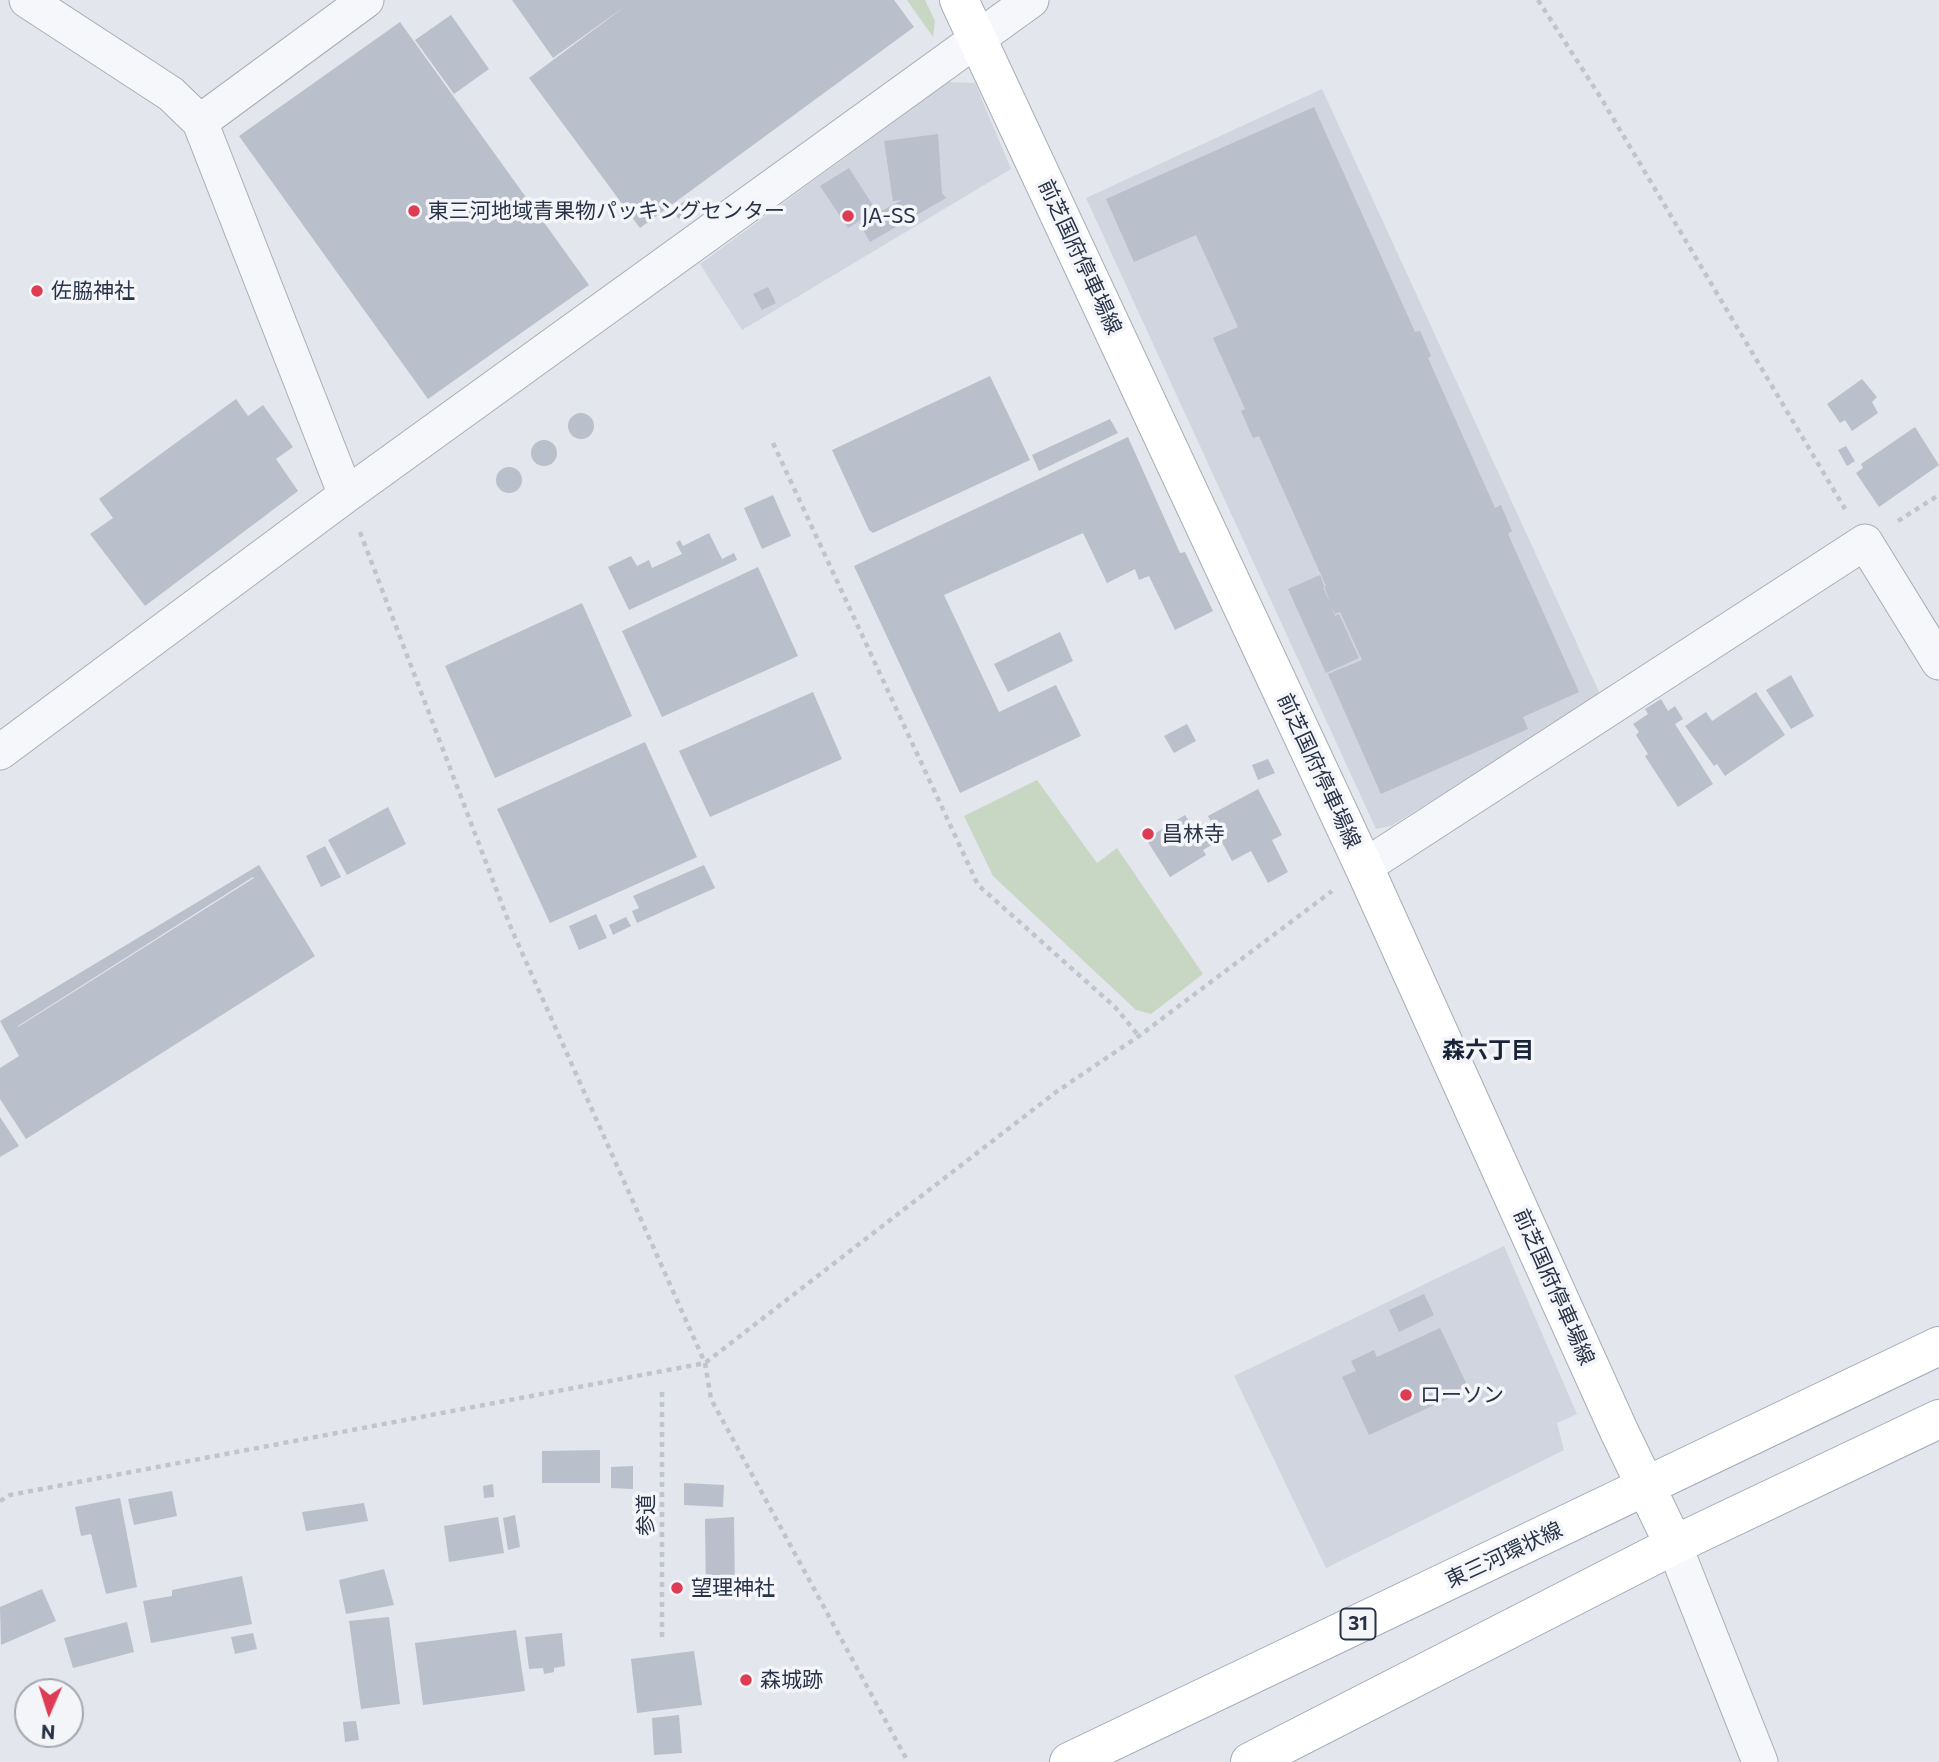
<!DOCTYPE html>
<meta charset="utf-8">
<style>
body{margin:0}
#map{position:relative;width:1939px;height:1762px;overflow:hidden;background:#e3e6ec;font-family:Commissioner,sans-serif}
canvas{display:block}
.north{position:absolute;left:14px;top:1678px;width:70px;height:70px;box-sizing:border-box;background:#f3f5f9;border:2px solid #a2a7b2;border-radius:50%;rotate:183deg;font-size:19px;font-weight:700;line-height:28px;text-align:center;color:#283347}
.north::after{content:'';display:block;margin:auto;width:24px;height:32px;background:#dd3c53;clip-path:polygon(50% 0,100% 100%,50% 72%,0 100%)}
</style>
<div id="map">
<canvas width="1939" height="1762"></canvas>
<div class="north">N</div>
</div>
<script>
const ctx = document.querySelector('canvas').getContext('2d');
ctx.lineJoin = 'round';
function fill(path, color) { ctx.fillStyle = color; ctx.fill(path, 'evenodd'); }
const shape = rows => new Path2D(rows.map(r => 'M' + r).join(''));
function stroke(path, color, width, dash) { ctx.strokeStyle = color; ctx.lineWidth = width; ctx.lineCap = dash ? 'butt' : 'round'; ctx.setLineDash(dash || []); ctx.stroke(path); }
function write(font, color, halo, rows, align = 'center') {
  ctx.font = font + ' Commissioner,"Noto Sans JP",sans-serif'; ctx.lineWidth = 7; ctx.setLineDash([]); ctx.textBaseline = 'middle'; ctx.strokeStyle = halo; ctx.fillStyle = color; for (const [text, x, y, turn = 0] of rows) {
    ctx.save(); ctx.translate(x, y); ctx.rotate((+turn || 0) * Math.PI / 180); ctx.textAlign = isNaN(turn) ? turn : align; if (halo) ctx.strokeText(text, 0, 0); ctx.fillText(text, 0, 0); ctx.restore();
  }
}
const built = shape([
 [948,82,975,83,1011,169,742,330,700,264],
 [1322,89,1601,696,1391,826,1376,829,1086,198],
 [1504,1246,1577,1414,1557,1423,1564,1450,1326,1568,1234,1376]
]);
const green = shape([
 [907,0,925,0,935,21,933,37],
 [1037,780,1097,863,1117,848,1203,974,1151,1014,1136,1010,993,876,964,816]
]);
const building = shape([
 [512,0,894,0,914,27,640,228,529,78,631,2,553,58],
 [451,15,489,69,454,94,415,40],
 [400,22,589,285,428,399,239,136],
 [1314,107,1415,332,1420,331,1431,356,1428,358,1495,508,1501,505,1512,531,1508,534,1579,692,1523,717,1528,729,1381,794,1328,674,1362,660,1340,612,1335,614,1323,587,1326,586,1259,436,1253,438,1241,411,1245,409,1213,338,1238,327,1196,235,1134,262,1106,199],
 [938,134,942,193,946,198,870,242,859,223,902,200,893,201,884,141],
 [849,168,876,210,848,228,820,186],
 [689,197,695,207,679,219,672,211],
 [768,287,776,303,762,310,753,294],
 [990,376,1030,460,873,533,869,530,832,450],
 [1862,379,1877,397,1872,402,1878,413,1852,431,1845,420,1840,423,1827,404],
 [236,399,248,416,263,405,293,447,276,459,298,491,145,606,90,534,113,518,99,499],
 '568 426a13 13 0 1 1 26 0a13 13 0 1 1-26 0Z',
 [1110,419,1118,433,1039,471,1032,455],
 [1915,427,1939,465,1879,507,1856,473,1863,468,1861,464],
 [1128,437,1180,553,1185,552,1213,611,1175,630,1149,576,1139,580,1135,569,1107,583,1083,533,944,595,999,712,1056,685,1081,736,960,793,854,566],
 '531 453a13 13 0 1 1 26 0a13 13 0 1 1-26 0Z',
 [1846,446,1855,461,1847,466,1838,450],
 '496 480a13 13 0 1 1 26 0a13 13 0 1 1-26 0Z',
 [773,495,791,536,762,549,744,508],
 [709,533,722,559,734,553,737,560,629,610,608,567,631,556,637,566,649,560,652,568,682,554,676,543,680,540,683,546],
 [758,567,798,656,662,717,622,631],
 [1320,575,1335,616,1339,614,1359,658,1326,673,1288,589],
 [582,603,632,716,495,778,445,666],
 [1060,632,1073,661,1008,692,994,664],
 [1791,675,1814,716,1791,729,1766,690],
 [813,692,842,759,710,817,679,751],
 [1756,692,1785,735,1725,776,1717,764,1714,766,1685,726,1706,712,1712,721],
 [1661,699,1668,711,1675,706,1683,719,1675,724,1713,784,1678,807,1645,756,1648,754,1636,735,1639,732,1633,724,1648,714,1645,709],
 [1187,724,1196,741,1174,753,1164,736],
 [645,742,697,857,550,923,497,809],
 [1268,759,1275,773,1258,780,1252,765],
 [1258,789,1282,835,1272,840,1288,872,1268,883,1251,851,1232,861,1208,816],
 [388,807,406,844,347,875,328,840],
 [1185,815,1192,826,1201,821,1215,843,1203,850,1206,855,1170,877,1146,839],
 [325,846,341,877,321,887,306,856],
 [259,865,315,956,26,1139,0,1099,0,1068,19,1056,0,1021],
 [253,877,254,878,18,1027,18,1026],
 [704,865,715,888,637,923,632,911,639,908,633,896],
 [596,914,607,938,579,950,569,926],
 [626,917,631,926,613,935,609,925],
 [0,1117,19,1146,0,1157],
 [1424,1294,1434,1315,1399,1332,1389,1310],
 [1440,1328,1469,1389,1369,1435,1342,1377,1356,1371,1351,1361,1374,1350,1377,1357],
 [600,1450,600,1483,542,1483,542,1451],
 [633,1466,633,1489,611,1488,611,1467],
 [684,1483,724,1485,723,1507,684,1505],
 [493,1484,494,1497,484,1498,483,1486],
 [172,1491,177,1516,134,1525,128,1499],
 [120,1498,137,1587,106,1594,91,1534,81,1536,75,1507],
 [364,1503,368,1521,306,1531,302,1512],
 [515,1515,520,1547,508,1550,503,1518],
 [498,1517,504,1553,449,1562,444,1526],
 [734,1517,735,1596,706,1596,705,1519],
 [384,1569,394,1605,346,1614,339,1580],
 [242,1576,252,1624,151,1643,143,1601,172,1596,172,1590],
 [42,1589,56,1621,1,1645,0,1607],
 [389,1617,400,1704,361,1709,349,1621],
 [127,1622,134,1652,73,1668,64,1638],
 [516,1630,525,1691,423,1705,415,1643],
 [253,1633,257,1649,235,1654,231,1637],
 [562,1633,565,1666,554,1668,554,1672,544,1674,543,1668,529,1669,525,1637],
 [694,1651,702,1705,637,1713,631,1659],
 [679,1715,682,1753,654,1755,652,1718],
 [356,1721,359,1740,345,1742,343,1722]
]);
const path = shape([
 [1538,0,1601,98,1845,509],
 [773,443,978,885,1115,1007,1139,1036],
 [1898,521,1939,495],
 [360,532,511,928,705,1363,711,1399,908,1762],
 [662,1392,662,1639],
 [0,1501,10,1495,705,1363,1056,1092,1139,1036,1332,891]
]);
const minor = shape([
 [27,0,171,94,200,122,346,495],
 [200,122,366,0],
 [0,752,346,495,1031,0],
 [1364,867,1865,542,1939,662],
 [1674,1545,1760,1762]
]);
const secondary = shape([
 [959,0,1364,867,1619,1431,1674,1545]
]);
const primary = shape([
 [1069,1762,1939,1346],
 [1250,1762,1674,1545,1939,1419]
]);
const markers = [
 [414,211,7,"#dd3c53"],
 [848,216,7,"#dd3c53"],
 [37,291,7,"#dd3c53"],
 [1148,834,7,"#dd3c53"],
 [1406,1395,7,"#dd3c53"],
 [677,1588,7,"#dd3c53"],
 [746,1680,7,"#dd3c53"]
];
const shields = [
 [1358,1624,35]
];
const shieldNames = [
 ["31",1358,1624]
];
const poiNames = [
 ["東三河地域青果物パッキングセンター",428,211],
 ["JA-SS",862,216],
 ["佐脇神社",51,291],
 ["昌林寺",1162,834],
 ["ローソン",1420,1395],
 ["望理神社",691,1588],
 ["森城跡",760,1680]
];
const streetNames = [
 ["前芝国府停車場線",1080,257,65],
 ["前芝国府停車場線",1319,771,65],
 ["前芝国府停車場線",1554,1287,66],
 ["参道",646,1515,-90],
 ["東三河環状線",1504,1555,-25]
];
const neighbourhoodNames = [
 ["森六丁目",1488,1050]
];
fill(built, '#d0d5df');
fill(green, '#c8d7c3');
fill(building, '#b9bfcb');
stroke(minor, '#a7adb7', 37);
stroke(secondary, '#a7adb7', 40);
stroke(primary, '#a1aab9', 40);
stroke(path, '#c0c4cb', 4.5, [5, 5]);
stroke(minor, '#f6f7fa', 35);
stroke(secondary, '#fff', 38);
stroke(primary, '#fff', 38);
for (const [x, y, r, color] of markers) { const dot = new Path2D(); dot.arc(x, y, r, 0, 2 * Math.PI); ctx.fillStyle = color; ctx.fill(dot); stroke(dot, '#f3f5f9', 2.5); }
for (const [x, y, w] of shields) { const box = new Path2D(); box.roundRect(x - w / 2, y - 15.5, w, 31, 5); ctx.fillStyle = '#f3f5f9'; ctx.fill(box); stroke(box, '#283347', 2); }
write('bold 19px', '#283347', null, shieldNames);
write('21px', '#283347', '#f3f5f9', poiNames, 'left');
write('21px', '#283347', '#f3f5f9', streetNames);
write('bold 23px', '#1a2438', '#f3f5f9', neighbourhoodNames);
</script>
